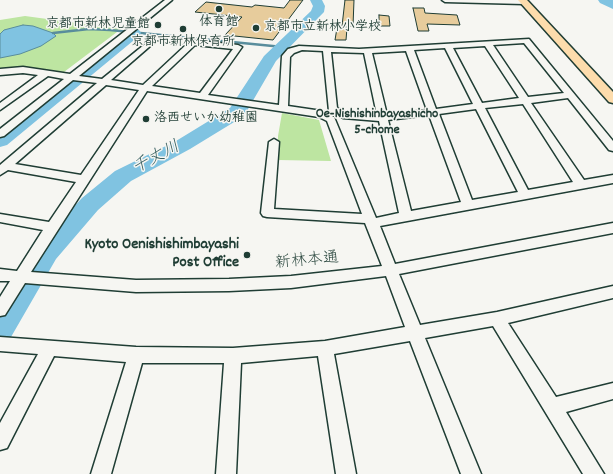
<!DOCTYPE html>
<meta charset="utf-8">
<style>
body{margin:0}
canvas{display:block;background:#f6f6f2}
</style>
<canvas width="613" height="474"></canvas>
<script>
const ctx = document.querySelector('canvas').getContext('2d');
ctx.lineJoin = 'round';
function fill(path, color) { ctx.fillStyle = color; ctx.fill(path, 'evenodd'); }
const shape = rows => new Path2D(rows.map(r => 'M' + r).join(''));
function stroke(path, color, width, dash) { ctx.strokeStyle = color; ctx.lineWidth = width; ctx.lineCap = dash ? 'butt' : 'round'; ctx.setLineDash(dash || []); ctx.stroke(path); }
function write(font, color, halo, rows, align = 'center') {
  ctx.font = font + ' Dekko,"Klee One",sans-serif'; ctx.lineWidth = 3; ctx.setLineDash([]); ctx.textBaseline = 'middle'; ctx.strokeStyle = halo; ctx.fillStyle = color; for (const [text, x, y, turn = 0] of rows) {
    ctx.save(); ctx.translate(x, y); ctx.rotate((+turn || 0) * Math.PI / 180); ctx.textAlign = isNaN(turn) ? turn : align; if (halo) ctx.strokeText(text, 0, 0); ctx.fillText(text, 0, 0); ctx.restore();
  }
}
const green = shape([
 [25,16,121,29,64,72,10,67,0,69,0,20],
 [282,113,319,120,331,161,278,160,278,136]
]);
const water = shape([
 [23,25,33,26,53,33,56,36,41,46,20,54,0,58,0,34,4,30,23,25]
]);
const stream = shape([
 [53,33,89,29,110,30,283,47]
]);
const river = shape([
 [310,0,322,0,325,6,324,12,276,61,244,116,190,149,131,181,98,210,56,259,11,337,0,341,0,303,38,245,82,198,115,171,176,141,230,108,264,56,311,11,313,6,310,0],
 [598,0,613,0,613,9,600,3,598,0],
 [134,29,139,30,141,33,139,36,7,145,0,147,0,131,129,30,134,29]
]);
const building = shape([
 [290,0,303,0,273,40,225,35,242,17,195,12,206,2,252,7,255,5,284,8,290,0],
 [345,0,354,0,353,26,342,26,345,0],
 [413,8,424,8,425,13,457,15,460,25,427,24,429,31,418,31,413,8],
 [379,15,389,16,390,26,379,26,379,15],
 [337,28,347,28,346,40,335,40,337,28]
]);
const minor = shape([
 [165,0,172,0,79,76,102,79,155,36,238,45,242,47,208,95,279,105,282,56,288,49,299,46,359,49,529,39,613,141,613,151,609,150,568,98,531,103,584,180,613,175,613,183,380,226,395,264,613,223,613,233,399,274,420,325,497,312,613,286,613,298,508,323,556,397,613,383,613,399,566,412,604,474,583,474,493,326,425,338,481,474,461,474,410,341,334,354,356,474,336,474,318,356,241,363,236,474,216,474,224,363,142,363,111,474,91,474,126,362,54,356,7,448,0,450,0,423,38,354,0,351,0,337,136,347,233,348,325,341,405,327,386,276,291,288,229,291,136,292,25,283,5,315,0,316,0,297,10,281,0,281,0,269,17,271,43,230,0,222,0,214,49,222,76,182,8,170,0,175,0,165,97,83,73,80,4,136,0,137,0,129,64,79,48,76,0,110,0,103,38,75,23,73,0,75,0,69,23,67,70,74,165,0],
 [157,40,187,44,143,85,111,80,157,40],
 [524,43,564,93,528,97,493,45,524,43],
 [195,45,233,49,200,93,152,86,195,45],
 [485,46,519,98,482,103,453,48,485,46],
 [445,48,473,104,436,109,414,50,445,48],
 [302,50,323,51,329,111,343,118,379,121,399,213,376,218,334,117,322,111,288,106,290,57,294,53,302,50],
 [406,51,427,110,387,115,372,53,406,51],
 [331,52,364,53,377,115,345,112,337,108,331,52],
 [106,85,139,90,81,175,15,164,106,85],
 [147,91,319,117,327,121,362,214,274,209,279,142,274,139,269,142,261,213,263,216,267,217,365,223,382,266,291,276,229,279,136,280,31,272,147,91],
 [523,104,573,182,528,190,485,108,523,104],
 [476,109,518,192,472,200,439,114,476,109],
 [429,115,461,202,411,211,388,120,429,115],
 [442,0,523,0,527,2,524,4,445,2,442,0]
]);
const major = shape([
 [518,0,527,0,613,92,613,103,609,102,518,0]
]);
const markers = [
 [219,9,4,"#1f3d34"],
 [158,25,4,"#1f3d34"],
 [256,28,4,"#1f3d34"],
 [183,29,4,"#1f3d34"],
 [146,119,4,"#1f3d34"],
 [247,255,4,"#1f3d34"]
];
const farPoinames = [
 ["体育館",219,23],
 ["京都市新林児童館",150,25,"right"],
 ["京都市立新林小学校",264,28,"left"],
 ["京都市新林保育所",183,43],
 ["洛西せいか幼稚園",154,119,"left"]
];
const farNeighbourhoodnames = [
 ["Oe-Nishishinbayashicho",377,115],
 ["5-chome",377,131]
];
const poiNames = [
 ["Kyoto Oenishishimbayashi",239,246],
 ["Post Office",239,264]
];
const streetNames = [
 ["新林本通",307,262,-5]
];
const waterNames = [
 ["千丈川",157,159,-28]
];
fill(green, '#bde5a1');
fill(water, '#80c3e1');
stroke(water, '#598d9c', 1);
stroke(stream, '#598d9c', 2.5);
fill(river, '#80c3e1');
fill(building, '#e7cc9c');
stroke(building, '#1f3d34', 1);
stroke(minor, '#1f3d34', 3);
stroke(major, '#1f3d34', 3);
fill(minor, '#f6f6f2');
fill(major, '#fddcac');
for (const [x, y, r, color] of markers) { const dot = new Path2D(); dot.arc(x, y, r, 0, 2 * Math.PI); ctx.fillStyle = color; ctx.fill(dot); stroke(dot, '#f6f6f2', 1.5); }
write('bold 13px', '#1f3d34', '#f6f6f2', farPoinames);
write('bold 14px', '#1f3d34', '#f6f6f2', farNeighbourhoodnames);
write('bold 16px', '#1f3d34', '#f6f6f2', poiNames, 'right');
write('16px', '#1f3d34', '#f6f6f2', streetNames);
write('italic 17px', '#375e5f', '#f6f6f2', waterNames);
</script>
